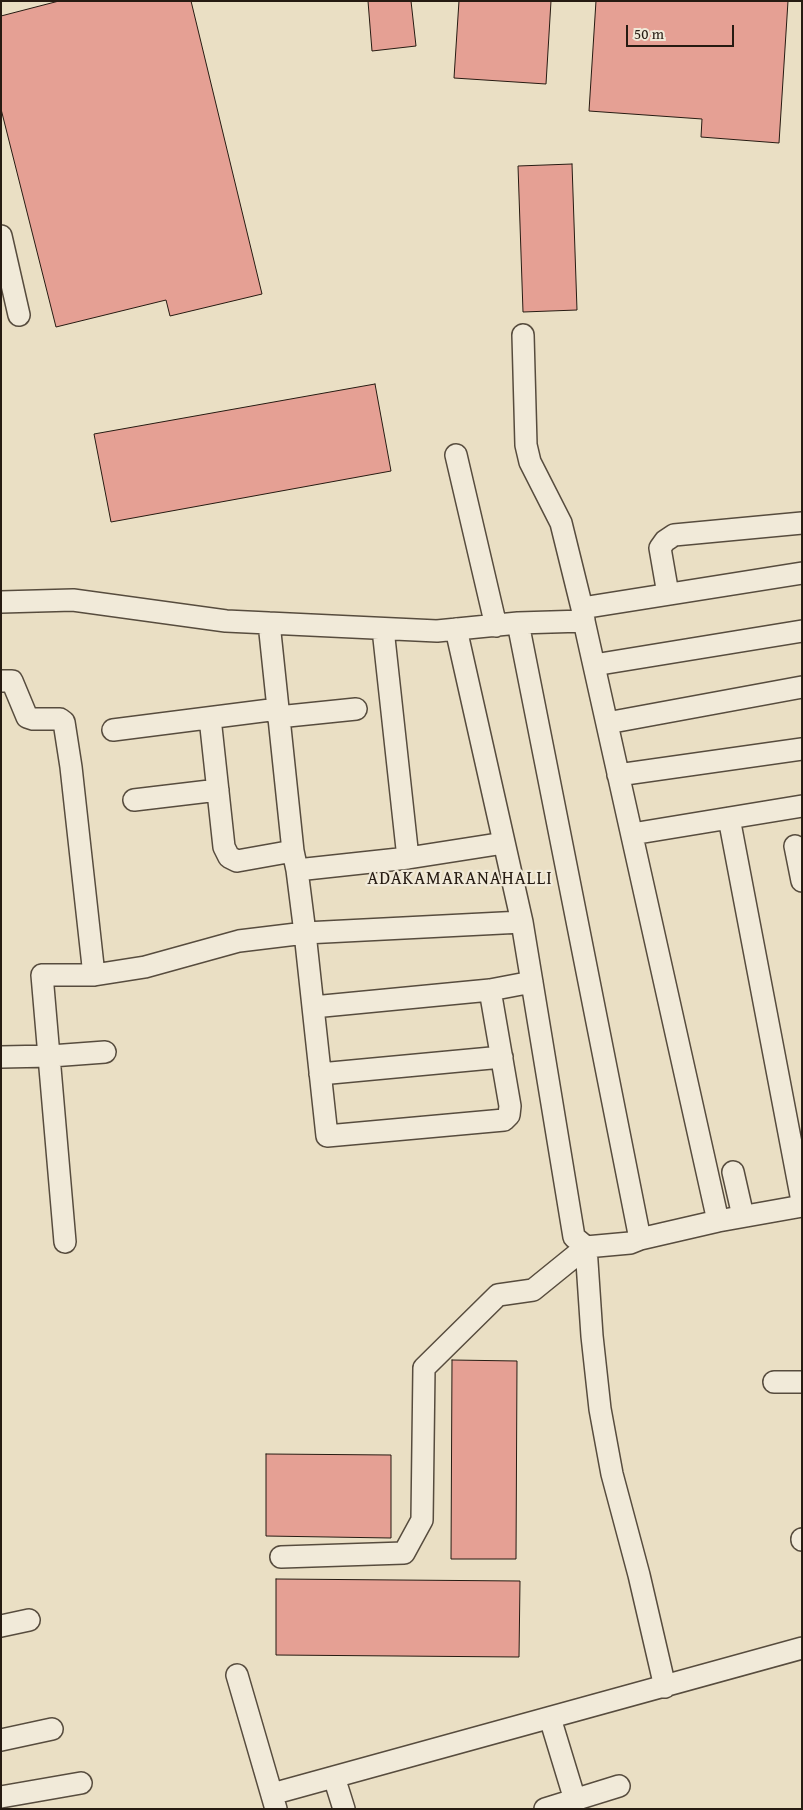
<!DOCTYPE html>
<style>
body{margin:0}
#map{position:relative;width:803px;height:1810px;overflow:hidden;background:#eadfc4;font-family:"Gentium Book Plus",serif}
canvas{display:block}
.frame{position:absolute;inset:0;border:2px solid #261b12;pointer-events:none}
.scale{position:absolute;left:626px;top:25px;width:108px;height:22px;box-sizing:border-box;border:2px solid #261b12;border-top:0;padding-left:6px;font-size:15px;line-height:18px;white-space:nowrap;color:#261b12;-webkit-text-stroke:4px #f1ead9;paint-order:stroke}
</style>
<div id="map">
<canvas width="803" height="1810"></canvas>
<div class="frame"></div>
<div class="scale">50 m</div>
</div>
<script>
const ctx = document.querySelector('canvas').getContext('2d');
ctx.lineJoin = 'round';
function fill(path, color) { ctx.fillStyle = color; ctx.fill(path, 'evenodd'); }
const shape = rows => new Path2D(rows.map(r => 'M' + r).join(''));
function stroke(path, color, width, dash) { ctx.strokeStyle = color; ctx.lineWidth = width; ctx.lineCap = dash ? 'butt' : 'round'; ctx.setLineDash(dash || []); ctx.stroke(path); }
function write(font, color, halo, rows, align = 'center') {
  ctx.font = font + ' "Gentium Book Plus",serif'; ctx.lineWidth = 4.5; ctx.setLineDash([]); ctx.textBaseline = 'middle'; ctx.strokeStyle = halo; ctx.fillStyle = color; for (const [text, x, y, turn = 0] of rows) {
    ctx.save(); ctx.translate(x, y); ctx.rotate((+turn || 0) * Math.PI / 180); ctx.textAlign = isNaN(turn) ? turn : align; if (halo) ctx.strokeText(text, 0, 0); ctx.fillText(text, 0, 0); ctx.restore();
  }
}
const building = shape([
 [59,1,191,1,262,294,170,316,166,300,56,327,1,109,1,16,59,1],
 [368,1,411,1,416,46,372,51,368,1],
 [459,1,551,1,546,84,454,78,459,1],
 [596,1,788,1,779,143,701,137,702,119,589,111,596,1],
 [572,164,577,310,523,312,518,166,572,164],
 [375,384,391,471,111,522,94,434,375,384],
 [452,1360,517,1361,516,1559,451,1559,452,1360],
 [266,1454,391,1455,391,1538,266,1536,266,1454],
 [276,1579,520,1581,519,1657,276,1655,276,1579]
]);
const minor = shape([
 [1,236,19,315],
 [523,335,526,445,530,462,561,523,582,608],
 [456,455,496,626],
 [668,594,660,548,665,541,674,535,802,523],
 [1,602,73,600,226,621,437,631,518,623,584,621,718,1221,802,1206],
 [584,620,582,608,802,573],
 [269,623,293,851,297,870,305,933,327,1136,504,1120,509,1115,510,1106,490,990],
 [383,629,408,858],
 [456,629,522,922,574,1237,586,1247,630,1243,640,1239,518,623],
 [594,665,802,631],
 [1,681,12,681,27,717,33,719,60,719,64,722,71,767,94,975],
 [278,717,356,709],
 [210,718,224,847,229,857,237,861,293,851],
 [607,723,802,687],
 [113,730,278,709],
 [618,775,802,749],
 [134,800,218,790],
 [729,818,802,1201],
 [632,834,802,806],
 [795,846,802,881],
 [297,870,408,858,504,843],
 [313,1007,490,990,532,982],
 [1,1057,51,1056,105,1052],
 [320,1074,502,1057],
 [733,1172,743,1216],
 [640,1239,718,1221],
 [65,1242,42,975,94,975,145,967,239,941,305,933,522,922],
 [586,1247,592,1336,600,1409,612,1474,639,1575,665,1687],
 [774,1382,802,1382],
 [802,1539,802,1540],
 [281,1557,404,1553,422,1520,424,1368,498,1295,533,1290,586,1247],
 [1,1626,29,1620],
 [237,1675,276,1809],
 [550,1718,575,1800],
 [1,1740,52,1729],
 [334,1777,344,1809],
 [272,1794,802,1648],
 [1,1797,81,1783],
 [545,1809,619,1786]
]);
const neighbourhoodNames = [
 ["ADAKAMARANAHALLI",460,879]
];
fill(building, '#e5a094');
stroke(building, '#261b12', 1);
stroke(minor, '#574c3e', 24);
stroke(minor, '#f1ead9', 21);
ctx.letterSpacing = '1px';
write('18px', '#261b12', '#f1ead9', neighbourhoodNames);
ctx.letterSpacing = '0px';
</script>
